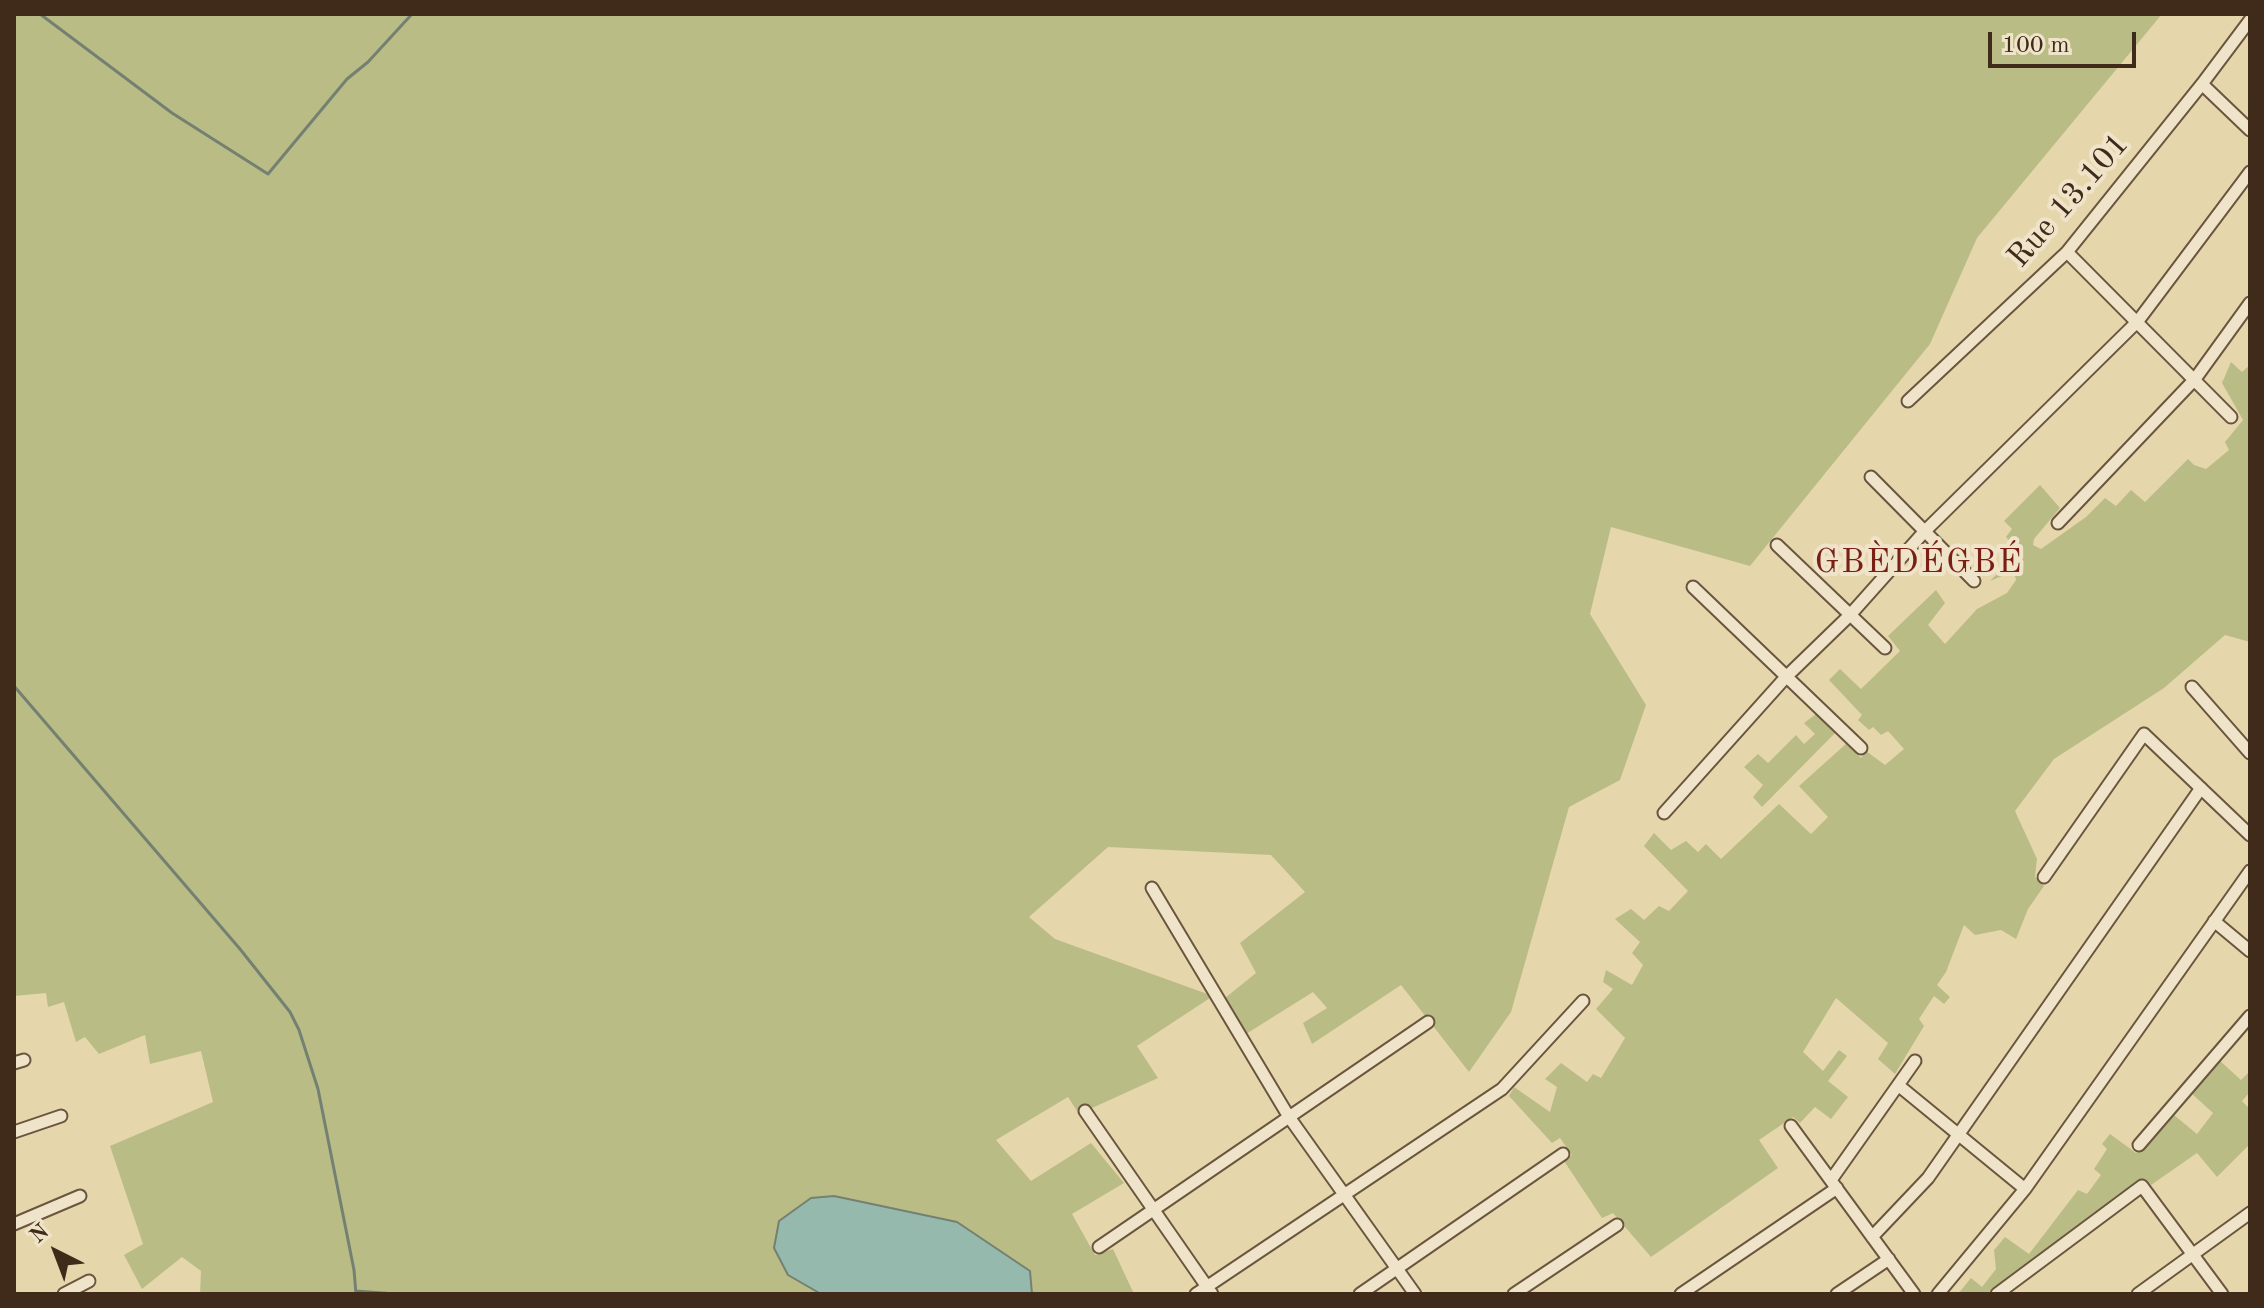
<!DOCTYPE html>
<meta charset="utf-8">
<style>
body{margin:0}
#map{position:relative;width:2264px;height:1308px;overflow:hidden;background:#e6d6ac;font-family:"Old Standard TT",serif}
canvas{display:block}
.frame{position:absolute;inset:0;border:16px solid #402b1a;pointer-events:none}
.north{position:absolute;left:16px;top:1212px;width:80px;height:80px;-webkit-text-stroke:6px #efe4c9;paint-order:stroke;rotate:318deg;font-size:22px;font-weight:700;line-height:32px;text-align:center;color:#402b1a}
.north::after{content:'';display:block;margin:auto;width:28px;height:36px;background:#402b1a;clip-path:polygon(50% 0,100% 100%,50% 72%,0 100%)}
.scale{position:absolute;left:1988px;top:32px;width:148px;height:36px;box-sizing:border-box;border:4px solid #402b1a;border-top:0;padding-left:10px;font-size:24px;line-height:28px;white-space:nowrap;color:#402b1a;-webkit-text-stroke:6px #efe4c9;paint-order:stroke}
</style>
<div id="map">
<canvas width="2264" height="1308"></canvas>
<div class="frame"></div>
<div class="north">N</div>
<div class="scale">100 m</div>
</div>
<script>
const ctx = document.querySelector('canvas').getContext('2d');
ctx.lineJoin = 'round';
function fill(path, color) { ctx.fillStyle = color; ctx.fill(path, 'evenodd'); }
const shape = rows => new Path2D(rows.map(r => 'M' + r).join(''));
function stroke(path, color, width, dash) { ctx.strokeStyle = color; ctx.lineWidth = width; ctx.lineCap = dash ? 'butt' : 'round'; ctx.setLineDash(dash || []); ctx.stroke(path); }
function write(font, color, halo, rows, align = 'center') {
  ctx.font = font + ' "Old Standard TT",serif'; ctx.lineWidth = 8; ctx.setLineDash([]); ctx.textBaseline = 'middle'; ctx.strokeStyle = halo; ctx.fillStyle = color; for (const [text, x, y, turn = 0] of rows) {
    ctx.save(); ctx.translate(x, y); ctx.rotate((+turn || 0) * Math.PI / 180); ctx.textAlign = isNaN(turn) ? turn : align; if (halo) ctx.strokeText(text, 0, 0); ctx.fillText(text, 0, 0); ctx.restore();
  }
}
const green = shape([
 [14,14,2162,14,1977,238,1930,344,1750,566,1611,527,1590,614,1646,705,1620,780,1569,807,1511,1012,1469,1072,1401,985,1312,1044,1303,1023,1327,1008,1313,992,1246,1034,1225,998,1256,973,1240,943,1305,892,1271,855,1108,847,1029,917,1055,939,1213,996,1137,1046,1158,1078,1079,1114,1068,1097,996,1140,1031,1181,1091,1143,1124,1183,1072,1214,1095,1255,1113,1249,1134,1294,1032,1294,1030,1271,915,1214,834,1196,788,1275,821,1294,200,1294,201,1271,182,1257,142,1289,124,1255,143,1244,110,1146,213,1102,201,1051,150,1064,145,1035,99,1054,85,1037,76,1042,64,1002,48,1007,46,993,14,996],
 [2231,362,2242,372,2250,365,2250,642,2225,635,2164,688,2054,759,2015,811,2037,859,2035,877,2044,886,2028,909,2016,939,2001,930,1975,935,1964,925,1946,972,1937,985,1950,997,1944,1004,1934,996,1919,1019,1924,1026,1895,1074,1878,1059,1888,1043,1836,998,1803,1052,1823,1071,1839,1050,1847,1056,1828,1081,1848,1097,1831,1119,1815,1107,1800,1123,1793,1117,1759,1140,1778,1168,1651,1257,1613,1213,1602,1218,1564,1161,1572,1155,1560,1138,1552,1143,1509,1096,1514,1087,1550,1112,1557,1087,1545,1079,1561,1063,1587,1082,1593,1074,1601,1078,1625,1038,1596,1009,1613,989,1603,982,1606,970,1632,985,1643,965,1632,953,1640,942,1615,919,1631,909,1644,920,1659,906,1669,911,1688,891,1644,846,1654,833,1671,850,1686,841,1698,852,1706,844,1721,859,1779,804,1811,834,1828,817,1799,786,1847,743,1861,758,1866,751,1885,765,1904,749,1888,731,1881,735,1873,727,1869,730,1858,720,1862,715,1829,680,1840,669,1861,689,1900,651,1888,636,1936,590,1945,603,1928,625,1945,644,1977,609,2007,593,2016,580,2015,576,2009,573,1990,581,2020,552,2006,537,2012,529,2004,521,2040,485,2060,508,2034,539,2033,545,2041,549,2086,517,2105,498,2116,506,2131,490,2145,502,2188,459,2194,465,2206,469,2229,450,2225,442,2243,420,2222,383],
 [1816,714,1835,733,1762,807,1753,797,1763,785,1744,767,1758,754,1768,763,1796,735,1804,744,1815,734,1804,723],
 [2219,1060,2241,1080,2250,1071,2250,1092,2242,1101,2250,1109,2250,1144,2217,1177,2197,1153,2151,1185,2145,1179,1986,1294,1958,1294,1971,1278,1982,1287,1996,1269,1994,1250,2005,1237,2029,1254,2078,1190,2087,1194,2101,1175,2094,1169,2107,1149,2102,1144,2110,1134,2136,1153,2174,1115,2197,1134,2213,1113,2191,1093]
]);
const water = shape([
 [834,1196,957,1222,1030,1271,1032,1294,821,1294,788,1275,774,1248,779,1221,811,1198,834,1196]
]);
const stream = shape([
 [40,14,172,113,268,174,347,79,368,62,412,14],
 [14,686,240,949,290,1012,299,1030,318,1089,354,1270,356,1294],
 [356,1291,395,1294]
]);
const street = shape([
 [2202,84,2250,130],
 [2067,252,2231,417],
 [1908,401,2067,252,2202,84,2250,20],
 [1871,477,1974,581],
 [2058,523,2195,379,2250,303],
 [1777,545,1885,648],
 [1693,587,1861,748],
 [2192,687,2250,753],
 [1664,813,1786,677,1850,615,1924,532,2138,321,2250,172],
 [2044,877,2144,734,2250,835],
 [1152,888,1289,1117,1415,1294],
 [2214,921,2250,951],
 [14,1063,24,1060],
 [1898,1085,2025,1189],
 [1085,1111,1212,1294],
 [1791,1126,1914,1294],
 [14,1132,61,1116],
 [2139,1145,2250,1016],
 [1831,1180,1915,1061],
 [14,1224,80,1196],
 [1872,1237,1928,1178,2201,788],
 [1099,1247,1428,1022],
 [64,1294,89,1281],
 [1196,1294,1502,1089,1583,1001],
 [1360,1294,1563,1154],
 [1514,1294,1617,1225],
 [1681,1294,1837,1188],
 [1837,1294,1889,1259],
 [1938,1294,2025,1189,2250,871],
 [1997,1294,2142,1186,2222,1294],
 [2138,1294,2250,1213]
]);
const streetNames = [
 ["Rue 13.101",2069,201,-49]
];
const neighbourhoodNames = [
 ["GBÈDÉGBÉ",1919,563]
];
fill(green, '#babc86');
fill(water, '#96b9ad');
stroke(water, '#748072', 2);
stroke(stream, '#748072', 3);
stroke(street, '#6a563e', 15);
stroke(street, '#efe4c9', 11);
write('32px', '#402b1a', '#efe4c9', streetNames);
ctx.letterSpacing = '2px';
write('34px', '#7a1f14', '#efe4c9', neighbourhoodNames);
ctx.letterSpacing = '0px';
</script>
